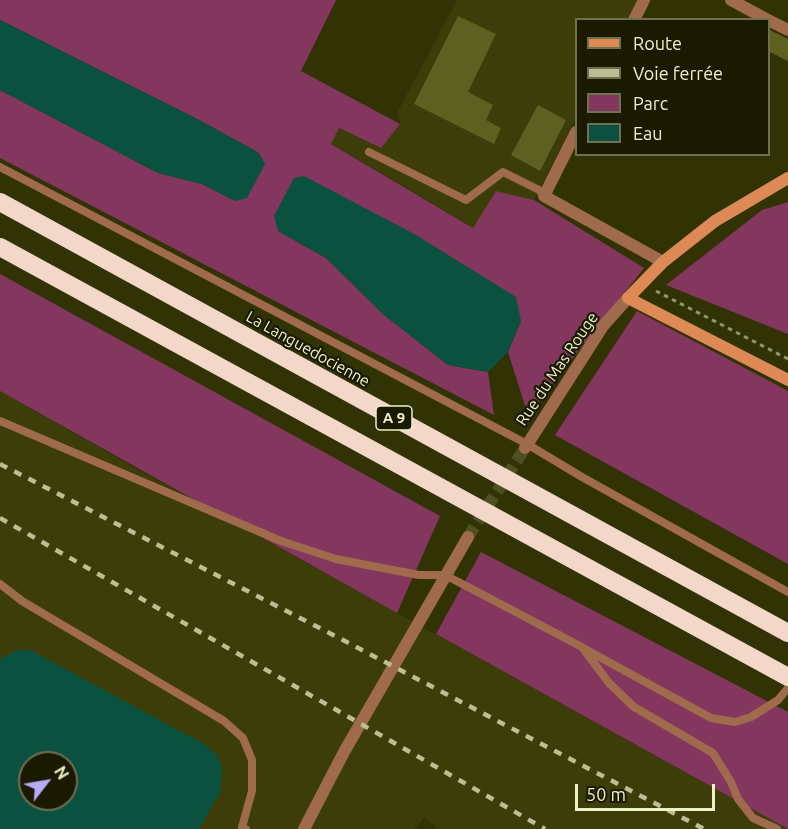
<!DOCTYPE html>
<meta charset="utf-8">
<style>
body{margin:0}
#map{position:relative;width:788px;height:829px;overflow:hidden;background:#323305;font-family:Ubuntu,sans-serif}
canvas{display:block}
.legend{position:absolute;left:575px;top:18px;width:195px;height:138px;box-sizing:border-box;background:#1a1a00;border:2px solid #6e7050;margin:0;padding:8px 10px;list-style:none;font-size:18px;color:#edf1c8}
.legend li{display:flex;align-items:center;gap:12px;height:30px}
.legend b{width:30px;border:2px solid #6e7050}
.north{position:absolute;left:18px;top:751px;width:60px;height:60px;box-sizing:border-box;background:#1a1a00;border:2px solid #6e7050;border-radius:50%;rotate:59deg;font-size:16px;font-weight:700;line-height:24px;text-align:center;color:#edf1c8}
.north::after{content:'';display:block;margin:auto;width:21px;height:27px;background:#b7abf8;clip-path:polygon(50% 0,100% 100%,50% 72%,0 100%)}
.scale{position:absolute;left:575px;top:784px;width:140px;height:27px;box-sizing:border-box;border:3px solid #edf1c8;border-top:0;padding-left:8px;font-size:18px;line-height:21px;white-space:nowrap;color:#edf1c8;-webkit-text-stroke:4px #1a1a00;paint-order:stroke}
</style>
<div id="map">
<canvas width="788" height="829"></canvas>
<ul class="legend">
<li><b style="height:8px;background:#de8a57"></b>Route</li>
<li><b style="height:8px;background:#bbbf94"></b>Voie ferrée</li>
<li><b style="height:16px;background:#83375e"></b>Parc</li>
<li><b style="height:16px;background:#0a5140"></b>Eau</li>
</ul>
<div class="north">N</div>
<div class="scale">50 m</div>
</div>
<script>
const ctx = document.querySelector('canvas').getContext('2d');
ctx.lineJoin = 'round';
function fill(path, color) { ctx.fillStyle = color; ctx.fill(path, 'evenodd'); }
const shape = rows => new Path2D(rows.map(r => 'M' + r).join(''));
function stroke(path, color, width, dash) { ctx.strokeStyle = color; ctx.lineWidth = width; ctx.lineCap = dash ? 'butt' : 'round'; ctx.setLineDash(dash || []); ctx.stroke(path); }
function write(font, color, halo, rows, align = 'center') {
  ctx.font = font + ' Ubuntu,sans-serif'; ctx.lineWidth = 4.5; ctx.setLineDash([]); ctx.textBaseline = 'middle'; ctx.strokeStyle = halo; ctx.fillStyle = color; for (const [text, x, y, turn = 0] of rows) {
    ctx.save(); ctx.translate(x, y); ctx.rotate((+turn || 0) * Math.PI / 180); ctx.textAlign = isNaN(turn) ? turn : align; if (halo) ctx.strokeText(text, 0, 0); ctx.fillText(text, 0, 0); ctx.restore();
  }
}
const built = shape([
 [457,0,638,0,628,19,576,20,576,118,534,200,496,191,474,228,331,143,339,128,380,148,400,124,397,113],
 [0,391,137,469,788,829,438,829,424,817,415,829,0,829],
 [30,763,66,763,66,799,30,799]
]);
const green = shape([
 [0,0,336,0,301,71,400,124,381,148,339,128,331,144,473,228,496,191,534,200,644,268,528,415,508,352,521,321,278,231,326,258,384,315,448,365,488,372,494,415,0,158,0,90,158,173,202,184,235,201,259,153,201,121,0,20],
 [788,202,788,334,666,285,762,210],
 [0,274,440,516,397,613,0,391],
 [637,311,788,391,788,564,555,435],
 [481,552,788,712,788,829,436,634]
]);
const water = shape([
 [0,20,201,121,259,153,265,164,247,198,235,201,202,184,158,173,0,90],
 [304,176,416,235,516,297,521,321,508,352,488,372,448,365,384,315,326,258,278,231,274,216,294,178],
 [18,650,30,650,204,744,218,756,222,770,220,792,199,829,0,829,0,659],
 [30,763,66,763,66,799,30,799]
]);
const building = shape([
 [458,16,496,34,468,92,493,105,486,120,501,128,494,144,414,104],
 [768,29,788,39,788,61,768,51],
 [538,105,566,120,540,171,511,155]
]);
const streetTunnel = shape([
 [468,537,525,448]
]);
const path = shape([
 [656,291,788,359]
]);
const lane = shape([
 [369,152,466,200,503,172,539,190,544,196],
 [0,167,527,444,582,477,788,592],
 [0,421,281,541,336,559,419,575,445,575,491,599,582,647,609,683,634,707,713,753,731,782,738,799,753,818,777,829],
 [0,584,22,601,224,721,243,738,252,760,252,791,242,827,246,829],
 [583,648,711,718,735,722,751,717,778,700,788,688]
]);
const street = shape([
 [731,0,768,20],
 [634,20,644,0],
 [768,20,788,30],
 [576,132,544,196,663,262],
 [525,448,603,326,628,298],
 [304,829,344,752,468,537]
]);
const secondary = shape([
 [788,178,715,221,663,262,628,298,788,380]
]);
const highway = shape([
 [0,202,788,633],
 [0,247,788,677]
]);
const rail = shape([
 [0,464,341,639,704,829],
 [0,518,545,829]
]);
const shields = [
 [394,418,36]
];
const shieldNames = [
 ["A 9",394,418]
];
const streetNames = [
 ["La Languedocienne",308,349,29],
 ["Rue du Mas Rouge",557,369,-56]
];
fill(built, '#3c3d08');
fill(green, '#83375e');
fill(water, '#0a5140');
fill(building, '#5e6021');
stroke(streetTunnel, '#4e5022', 12, [12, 6]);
stroke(path, '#93966a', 3, [4.5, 4.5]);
stroke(lane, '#a06b4c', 8);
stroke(street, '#a06b4c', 12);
stroke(secondary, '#de8a57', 12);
stroke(highway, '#f3d8c9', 18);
stroke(rail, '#bbbf94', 4.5, [8, 8]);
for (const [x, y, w] of shields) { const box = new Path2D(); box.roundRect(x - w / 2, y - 12, w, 24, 4.5); ctx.fillStyle = '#1a1a00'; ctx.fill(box); stroke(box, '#edf1c8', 1.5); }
write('bold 15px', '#edf1c8', null, shieldNames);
write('16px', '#edf1c8', '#1a1a00', streetNames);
</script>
